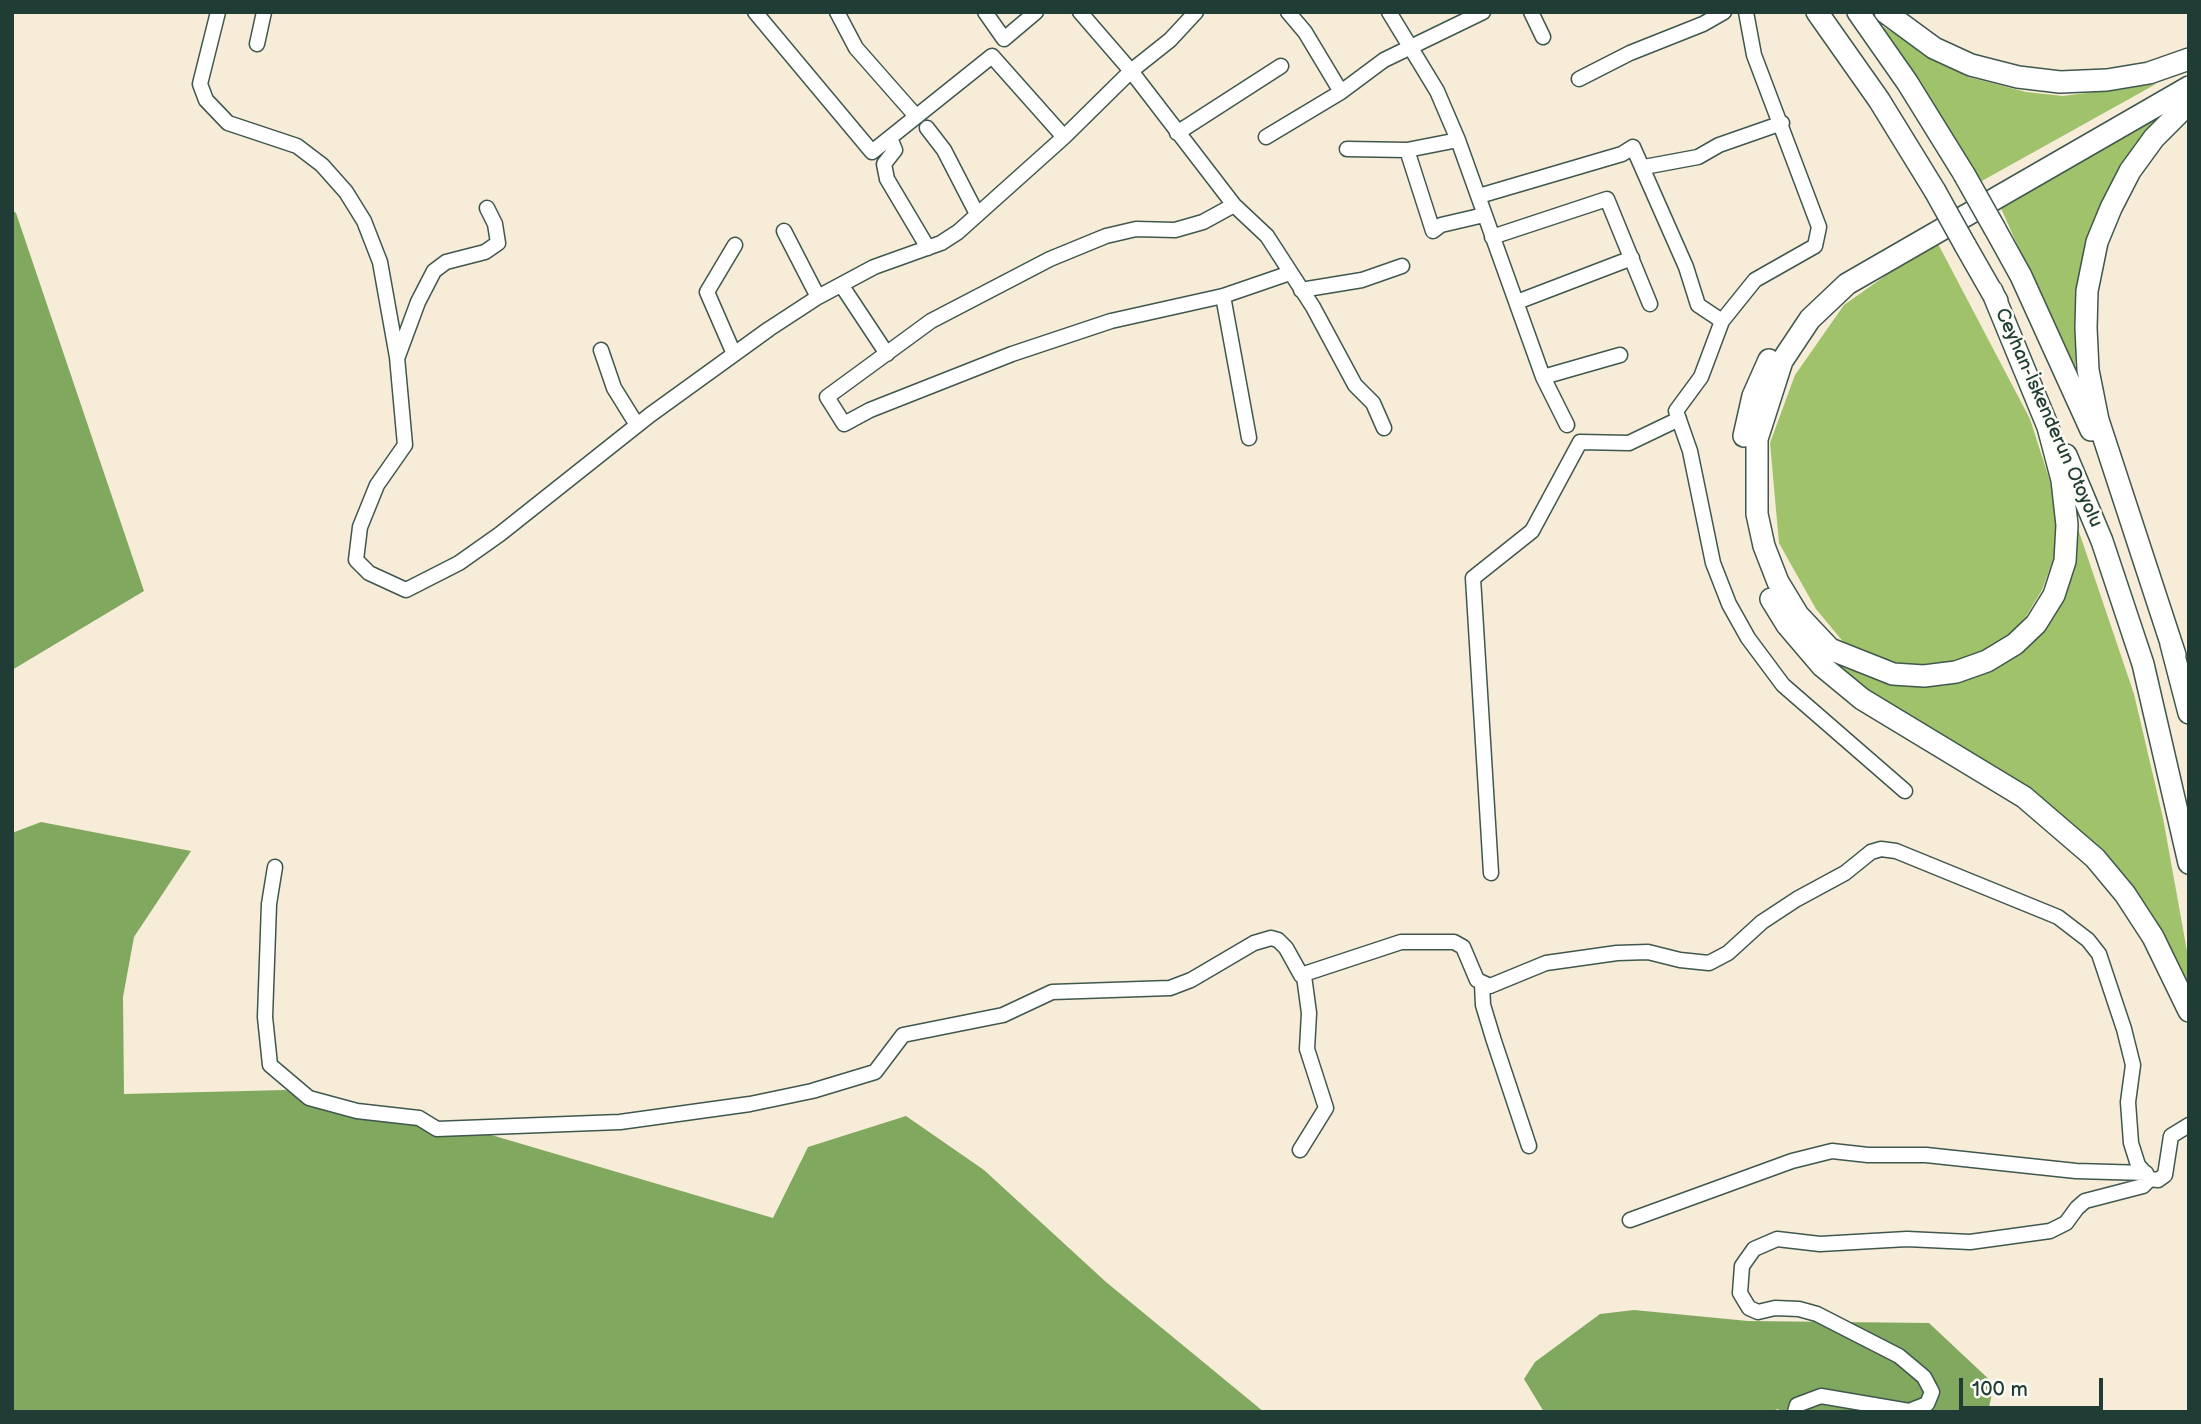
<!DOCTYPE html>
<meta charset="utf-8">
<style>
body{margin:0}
#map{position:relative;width:2201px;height:1424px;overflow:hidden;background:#f7ecd8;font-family:"Balsamiq Sans",sans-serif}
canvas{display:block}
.frame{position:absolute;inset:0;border:14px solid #1f3d34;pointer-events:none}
.scale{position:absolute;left:1959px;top:1378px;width:144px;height:32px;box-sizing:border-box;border:4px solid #1f3d34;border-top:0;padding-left:9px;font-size:21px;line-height:24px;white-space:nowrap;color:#1f3d34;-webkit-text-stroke:5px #fdfcf7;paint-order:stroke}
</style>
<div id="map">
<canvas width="2201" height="1424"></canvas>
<div class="frame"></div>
<div class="scale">100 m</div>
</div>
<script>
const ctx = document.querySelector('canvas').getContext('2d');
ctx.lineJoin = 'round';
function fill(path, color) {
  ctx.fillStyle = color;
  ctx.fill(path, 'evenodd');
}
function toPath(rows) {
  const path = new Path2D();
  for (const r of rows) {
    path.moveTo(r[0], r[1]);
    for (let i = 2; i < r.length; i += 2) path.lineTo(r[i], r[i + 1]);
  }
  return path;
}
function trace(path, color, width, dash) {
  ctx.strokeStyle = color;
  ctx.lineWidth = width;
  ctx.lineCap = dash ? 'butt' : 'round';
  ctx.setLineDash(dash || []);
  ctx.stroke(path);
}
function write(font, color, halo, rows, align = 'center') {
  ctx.font = font + ' "Balsamiq Sans",sans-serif';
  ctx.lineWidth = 5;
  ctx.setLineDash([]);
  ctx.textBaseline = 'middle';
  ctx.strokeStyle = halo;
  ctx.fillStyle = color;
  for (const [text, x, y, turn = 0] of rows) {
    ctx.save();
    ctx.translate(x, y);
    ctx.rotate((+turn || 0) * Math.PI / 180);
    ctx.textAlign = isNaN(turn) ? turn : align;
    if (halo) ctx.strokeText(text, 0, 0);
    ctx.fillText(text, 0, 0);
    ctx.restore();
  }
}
fill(toPath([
 [1875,22,1968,77,2026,92,2063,96,2156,84,1980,182],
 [2184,99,2097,218,2079,277,2075,375,2000,206],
 [1936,240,2030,419,2056,500,2057,549,2042,590,2025,618,2000,644,1964,659,1925,670,1850,650,1816,609,1779,543,1770,443,1795,375,1844,305],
 [2074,517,2134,694,2163,818,2189,962,2189,993,2124,882,1875,696,1814,644,1863,675,1907,686,1944,686,1994,670,2024,649]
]), '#a0c26b');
fill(toPath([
 [12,210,16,213,144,591,12,670],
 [41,822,191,851,134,937,123,997,124,1094,285,1090,454,1124,773,1218,808,1147,906,1116,984,1170,1106,1282,1264,1412,12,1412,12,833],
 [1634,1310,1748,1321,1929,1323,1994,1384,1988,1412,1781,1412,1778,1409,1769,1412,1544,1412,1524,1379,1535,1362,1600,1314]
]), '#80a85f');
const minor = toPath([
 [218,12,200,84,206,100,228,123,297,146,322,165,346,192,364,221,380,262,397,357,405,445,377,485,360,527,356,560,369,573,406,590,459,563,500,534,650,415,769,329,818,297,874,267,941,243,958,232,1064,137,1131,71,1170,40,1196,12],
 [755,12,872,152,992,56,1064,137],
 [837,12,856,48,915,115],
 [985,12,1004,39,1036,12],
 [1080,12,1131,71,1234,205,1267,236,1313,307,1355,385,1373,403,1384,428],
 [1288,12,1305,32,1341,92],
 [1389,12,1437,91,1458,140,1543,377,1567,425],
 [1531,12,1543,37],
 [1746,12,1754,55,1819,227,1815,246,1755,280,1722,321,1701,377,1676,411,1690,451,1713,563,1729,604,1748,638,1783,685,1905,791],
 [257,44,264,12],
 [1579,79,1630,53,1703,24,1724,12],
 [927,128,944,150,977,214],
 [1177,133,1281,66],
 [1266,137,1341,92,1384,60,1483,12],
 [890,138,895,150,884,164,887,179,928,248],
 [1347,149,1407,150,1458,140],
 [1407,150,1433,231,1441,225,1484,215],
 [1644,167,1698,157,1719,145,1782,123],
 [1479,196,1622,154,1633,147,1686,267,1698,305,1722,321],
 [1234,205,1203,222,1175,230,1136,229,1106,236,1050,259,931,321,827,397,844,424,870,410,1012,354,1111,321,1223,296,1290,273],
 [784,231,818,297],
 [1492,237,1607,199,1650,304],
 [842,286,887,354],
 [1301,290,1362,280,1402,266],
 [1223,296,1249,438],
 [1517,302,1632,258],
 [601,350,614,388,637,425],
 [734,354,707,292,735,245],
 [398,356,418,302,434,271,446,262,485,252,498,243,495,224,487,208],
 [1543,377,1620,355],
 [275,867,269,904,265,1017,270,1065,309,1098,357,1111,419,1118,437,1129,620,1122,750,1104,812,1091,875,1072,903,1035,1003,1015,1052,992,1170,988,1191,980,1254,943,1271,938,1278,940,1286,948,1301,975,1401,942,1454,942,1463,947,1477,980,1490,986,1546,963,1617,953,1648,952,1680,960,1709,963,1728,953,1762,922,1797,899,1845,873,1871,852,1881,849,1896,851,2058,917,2088,940,2099,954,2124,1029,2133,1065,2128,1102,2131,1143,2138,1165,2150,1179,2158,1180,2165,1175,2171,1136,2189,1125],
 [1491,873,1473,578,1532,531,1580,442,1629,443,1679,419],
 [1482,984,1483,1005,1493,1038,1529,1146],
 [1300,1150,1326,1108,1307,1049,1309,1013,1304,976,1301,975],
 [1630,1220,1792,1161,1832,1151,1868,1155,1926,1155,2076,1171,2146,1173],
 [1795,1412,1797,1405,1821,1396,1909,1411,1927,1404,1932,1392,1924,1377,1899,1356,1817,1314,1799,1309,1775,1308,1758,1312,1749,1308,1740,1293,1742,1266,1754,1249,1777,1239,1820,1244,1907,1239,1970,1242,2050,1231,2066,1223,2077,1208,2085,1201,2143,1186,2150,1179]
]);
const highway = toPath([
 [1817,12,1879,100,1935,191],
 [1858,12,1907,82,1964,174],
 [1885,12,1934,48,1971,65,2018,77,2060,82,2107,80,2149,73,2189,59],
 [1995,229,2021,276,2091,430],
 [1965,245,1997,301],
 [1992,291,2048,427,2062,480,2067,525,2065,561,2054,595,2036,624,2015,644,1987,661,1956,672,1924,676,1893,674,1830,649,1798,615,1778,582,1764,546,1757,514,1757,439,1782,361,1810,319,1847,284,2189,87],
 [1744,436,1753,396,1769,360],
 [2066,455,2102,541,2143,664,2189,863],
 [1771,599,1787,625,1822,666,1862,699,2024,797,2095,858,2125,894,2153,937,2189,1011],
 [2171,644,2189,713],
 [2175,655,2098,420,2088,370,2086,328,2087,291,2097,242,2111,208,2130,171,2154,138,2189,103]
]);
trace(minor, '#3f574d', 17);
trace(highway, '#3f574d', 24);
trace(minor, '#fff', 14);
trace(highway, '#fff', 21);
const highwayBridge = toPath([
 [1964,174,1995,229],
 [1935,191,1965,245]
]);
trace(highwayBridge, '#3f574d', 24, []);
trace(highwayBridge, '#fff', 21);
write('19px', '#1f3d34', '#fdfcf7', [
 ["Ceyhan-İskenderun Otoyolu",2048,418,66]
]);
</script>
